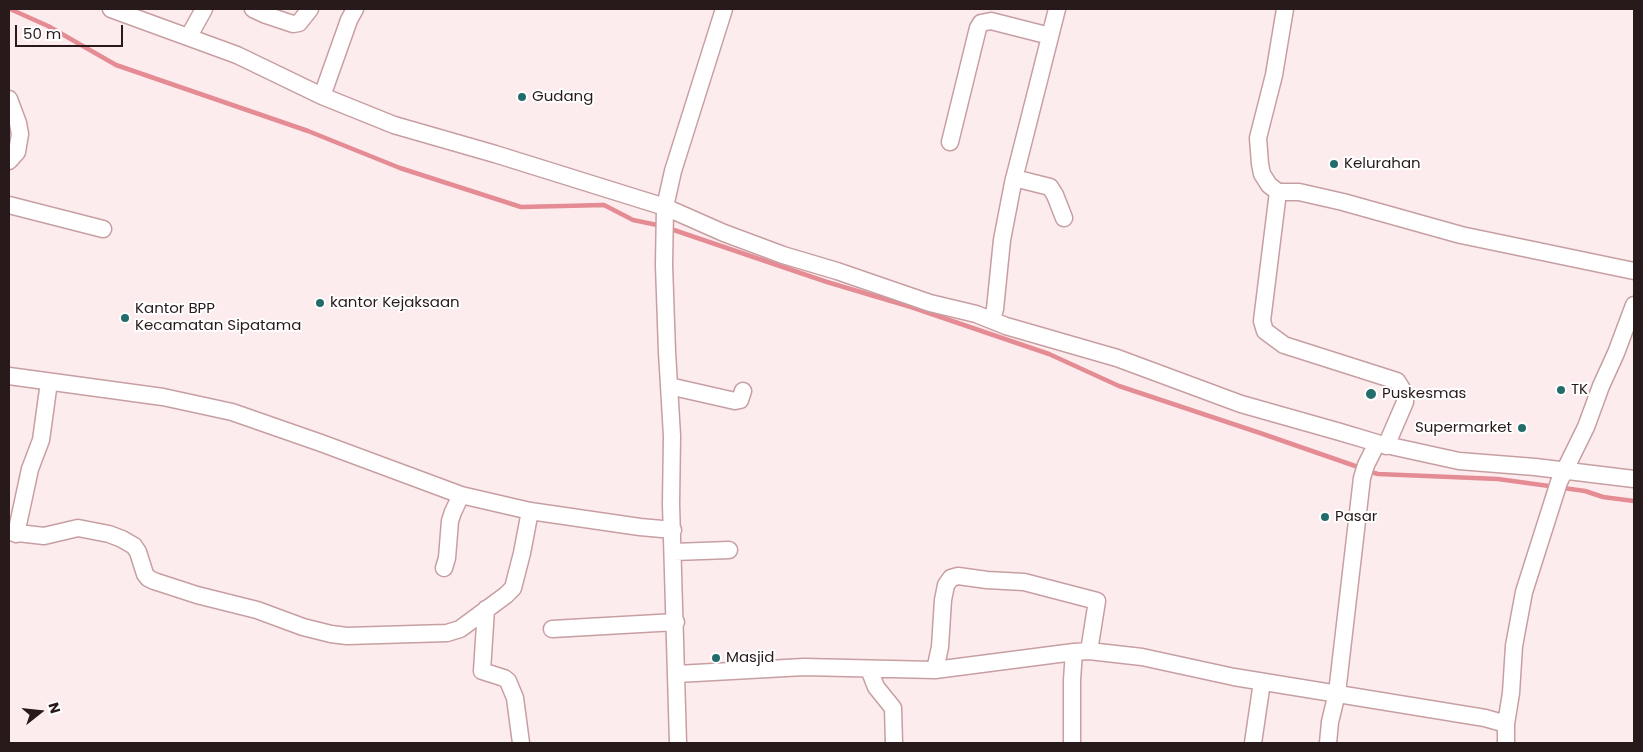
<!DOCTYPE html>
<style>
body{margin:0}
#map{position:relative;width:1643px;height:752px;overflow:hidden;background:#fdeced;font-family:Poppins,sans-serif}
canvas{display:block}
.frame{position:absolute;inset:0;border:10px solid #28191b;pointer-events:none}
.north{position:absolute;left:15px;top:687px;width:50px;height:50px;-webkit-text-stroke:4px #fff;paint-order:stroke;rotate:74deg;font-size:14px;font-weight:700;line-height:20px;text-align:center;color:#28191b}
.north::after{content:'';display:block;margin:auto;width:18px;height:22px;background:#28191b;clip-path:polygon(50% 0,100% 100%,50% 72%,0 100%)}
.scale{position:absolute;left:15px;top:25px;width:108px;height:22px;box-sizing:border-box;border:2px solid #28191b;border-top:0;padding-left:6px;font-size:15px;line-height:18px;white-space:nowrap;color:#28191b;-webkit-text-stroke:4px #fff;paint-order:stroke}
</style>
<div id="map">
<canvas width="1643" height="752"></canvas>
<div class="frame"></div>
<div class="north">N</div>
<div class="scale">50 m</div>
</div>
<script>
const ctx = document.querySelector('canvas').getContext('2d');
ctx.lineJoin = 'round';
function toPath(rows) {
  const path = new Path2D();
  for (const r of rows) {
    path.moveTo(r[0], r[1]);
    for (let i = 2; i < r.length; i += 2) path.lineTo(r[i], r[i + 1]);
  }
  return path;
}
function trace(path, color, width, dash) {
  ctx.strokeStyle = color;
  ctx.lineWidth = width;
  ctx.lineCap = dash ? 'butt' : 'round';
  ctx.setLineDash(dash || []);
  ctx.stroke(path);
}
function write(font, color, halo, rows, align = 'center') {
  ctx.font = font + ' Poppins,sans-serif';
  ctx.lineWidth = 4;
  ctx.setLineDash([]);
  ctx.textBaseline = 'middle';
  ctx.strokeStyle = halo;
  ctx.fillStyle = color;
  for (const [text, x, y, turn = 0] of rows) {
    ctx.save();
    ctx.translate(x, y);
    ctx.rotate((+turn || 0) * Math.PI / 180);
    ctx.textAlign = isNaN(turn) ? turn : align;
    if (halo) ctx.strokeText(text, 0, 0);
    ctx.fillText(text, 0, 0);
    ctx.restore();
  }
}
trace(toPath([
 [10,9,48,26,116,65,308,131,400,168,521,207,604,205,633,220,662,226,827,282,911,307,1049,354,1119,386,1260,433,1361,468],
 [1368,471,1378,474,1498,479,1585,491,1603,497,1634,501]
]), '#e58b94', 4.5);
const minor = toPath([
 [111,9,237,55,322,96,394,125,495,154,665,207,724,233,783,255,837,271,930,303,976,314,1006,326,1117,358,1241,404,1340,432,1377,443,1459,461,1535,467,1634,479],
 [253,9,266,15,293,24,299,23,310,9],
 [1285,9,1274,75,1258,138,1260,164,1262,174,1269,185,1278,192,1262,321,1265,331,1284,345,1397,381,1405,394,1405,402,1386,446],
 [189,36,204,9],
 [322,96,349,20,355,9],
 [9,99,18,123,20,134,17,152,9,161],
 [950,142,978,28,981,23,991,21,1050,36],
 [1014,178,1050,187,1055,195,1064,218],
 [1278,192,1299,192,1343,202,1461,235,1634,271],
 [9,205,103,229],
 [992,320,995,309,1002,240,1013,183,1057,9],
 [9,376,163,397,232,412,321,443,461,495,530,511,640,527,673,530],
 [669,386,735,401,740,400,743,391],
 [9,532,44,536,78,528,109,534,122,539,134,546,138,552,145,574,148,578,154,581,197,595,257,610,303,627,331,634,347,636,447,633,460,629,506,595,513,588,522,553,530,511],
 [16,534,30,469,41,440,49,382],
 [674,552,729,550],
 [444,568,447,558,450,521,453,512,461,495],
 [486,609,482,671,504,678,508,681,515,698,521,743],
 [552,629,676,622],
 [869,669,876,687,893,708,894,743],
 [935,670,940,647,943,600,946,585,951,578,958,576,987,580,1024,582,1097,601,1089,651],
 [677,674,804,667,935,670,1074,652,1089,651,1142,657,1234,677,1485,718,1506,724],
 [678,743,671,504,672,436,667,352,664,265,665,207,673,171,724,9],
 [1072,743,1072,680,1074,652],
 [1253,743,1262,682],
 [1328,743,1330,722,1337,693,1362,478,1366,465,1377,443],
 [1506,743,1506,724,1511,693,1514,646,1524,592,1559,482,1586,427,1601,386,1616,353,1634,305]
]);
trace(minor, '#c79fa2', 19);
trace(minor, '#fff', 16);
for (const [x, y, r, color] of [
 [522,97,5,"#226d6c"],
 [1334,164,5,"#226d6c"],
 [320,303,5,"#226d6c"],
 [125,318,5,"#226d6c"],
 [1561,390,5,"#226d6c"],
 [1371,394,6,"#226d6c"],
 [1522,428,5,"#226d6c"],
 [1325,517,5,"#226d6c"],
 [716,658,5,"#226d6c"]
]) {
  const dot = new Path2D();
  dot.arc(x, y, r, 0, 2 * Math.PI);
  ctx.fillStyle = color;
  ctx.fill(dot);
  trace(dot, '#fff', 2);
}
write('15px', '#28191b', '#fff', [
 ["Gudang",532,97],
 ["Kelurahan",1344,164],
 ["kantor Kejaksaan",330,303],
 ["Kantor BPP",135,309],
 ["Kecamatan Sipatama",135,326],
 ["TK",1571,390],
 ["Puskesmas",1382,394],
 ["Supermarket",1512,428,"right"],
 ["Pasar",1335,517],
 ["Masjid",726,658]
], 'left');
</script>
